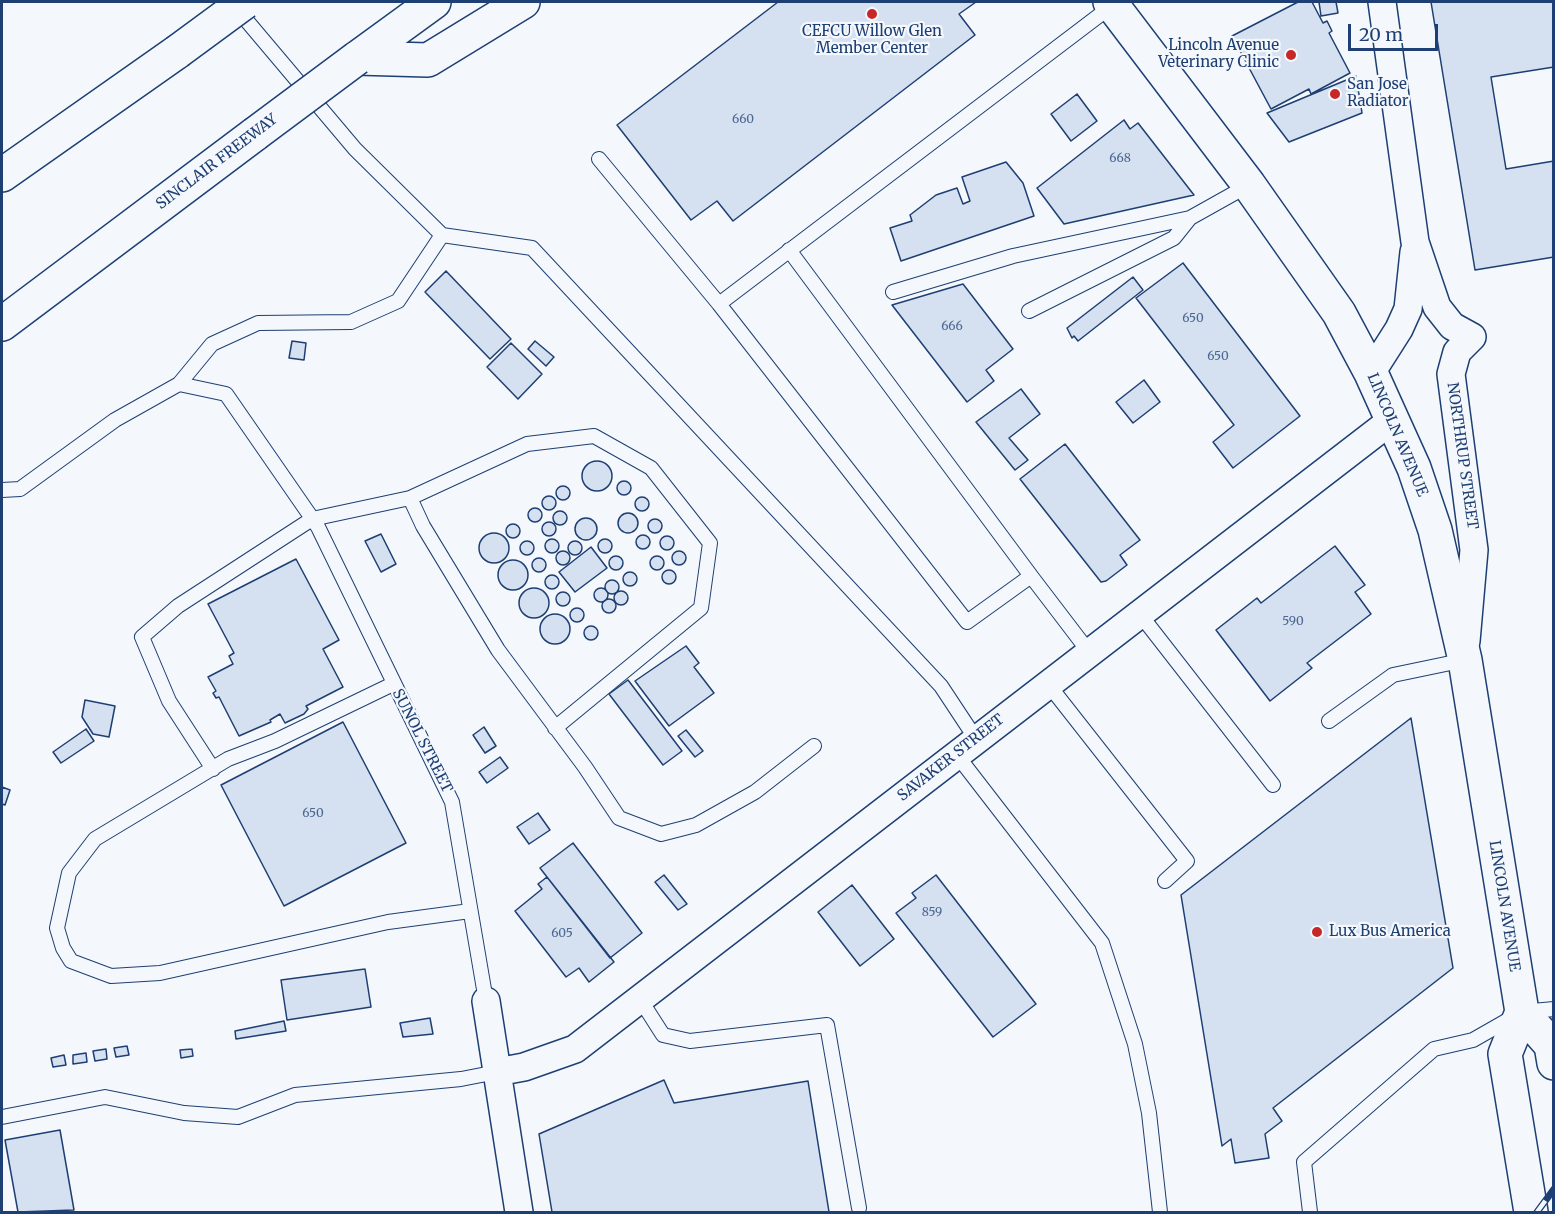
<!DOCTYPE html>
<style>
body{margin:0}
#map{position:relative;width:1555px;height:1214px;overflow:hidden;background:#f4f7fb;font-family:Merriweather,serif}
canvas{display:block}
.frame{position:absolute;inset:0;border:3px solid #1d3f73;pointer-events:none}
.scale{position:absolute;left:1348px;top:24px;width:90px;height:27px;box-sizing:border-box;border:3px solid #1d3f73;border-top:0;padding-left:8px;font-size:18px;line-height:21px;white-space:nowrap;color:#1d3f73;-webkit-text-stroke:4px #f4f7fb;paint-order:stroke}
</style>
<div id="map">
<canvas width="1555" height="1214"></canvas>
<div class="frame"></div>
<div class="scale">20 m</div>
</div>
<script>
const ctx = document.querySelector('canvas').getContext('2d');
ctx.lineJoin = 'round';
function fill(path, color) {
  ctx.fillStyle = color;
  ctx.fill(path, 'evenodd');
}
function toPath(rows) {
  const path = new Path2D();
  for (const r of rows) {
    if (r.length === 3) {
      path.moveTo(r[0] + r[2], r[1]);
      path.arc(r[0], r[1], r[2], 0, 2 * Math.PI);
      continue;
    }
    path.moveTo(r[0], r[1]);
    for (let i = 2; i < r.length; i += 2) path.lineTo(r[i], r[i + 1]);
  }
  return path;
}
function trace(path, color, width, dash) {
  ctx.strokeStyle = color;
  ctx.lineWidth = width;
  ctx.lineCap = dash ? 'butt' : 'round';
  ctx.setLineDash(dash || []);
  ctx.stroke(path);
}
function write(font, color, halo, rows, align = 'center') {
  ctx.font = font + ' Merriweather,serif';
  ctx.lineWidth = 4.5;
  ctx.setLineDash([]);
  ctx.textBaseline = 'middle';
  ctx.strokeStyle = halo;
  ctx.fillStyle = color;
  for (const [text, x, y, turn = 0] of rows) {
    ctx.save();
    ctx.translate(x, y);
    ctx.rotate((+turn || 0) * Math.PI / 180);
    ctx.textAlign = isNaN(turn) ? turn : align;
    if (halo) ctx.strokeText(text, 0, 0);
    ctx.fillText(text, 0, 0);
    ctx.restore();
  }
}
const building = toPath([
 [778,2,976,2,959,14,975,35,733,221,717,201,691,220,617,125,778,2],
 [1298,2,1312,2,1323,23,1327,21,1332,31,1329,33,1350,73,1311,94,1309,89,1271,109,1232,36,1298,2],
 [1319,2,1336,2,1338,13,1321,16,1319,2],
 [1431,2,1554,2,1554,67,1491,77,1506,169,1554,161,1554,257,1475,270,1431,2],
 [1356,76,1362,113,1289,142,1267,113,1356,76],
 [1077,94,1097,121,1071,141,1051,114,1077,94],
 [1124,120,1130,129,1138,123,1194,195,1064,224,1037,188,1124,120],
 [1006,162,1023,183,1034,216,901,261,890,228,912,221,910,215,936,195,957,188,963,204,970,201,962,177,1006,162],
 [1183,263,1300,416,1233,468,1213,442,1234,425,1136,298,1183,263],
 [446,271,511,339,490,359,425,292,446,271],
 [1133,277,1143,290,1078,341,1074,336,1072,338,1067,328,1133,277],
 [963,284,1013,349,986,370,994,381,967,402,892,305,963,284],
 [292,341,306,343,304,360,289,358,292,341],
 [535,341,554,357,546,366,528,349,535,341],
 [511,343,542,374,518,399,487,367,511,343],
 [1144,380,1160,402,1133,423,1116,402,1144,380],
 [1021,389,1040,414,1009,438,1028,460,1015,470,976,422,1021,389],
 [1065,444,1140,540,1120,555,1127,565,1106,581,1101,582,1020,479,1065,444],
 [597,476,15],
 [624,488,7],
 [563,493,7],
 [549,503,7],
 [642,504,7],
 [535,515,7],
 [560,518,7],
 [628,523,10],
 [586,529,11],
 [655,526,7],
 [549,529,7],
 [513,531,7],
 [494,548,15],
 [381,534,396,564,381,572,365,541,381,534],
 [643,542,7],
 [667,543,7],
 [552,546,7],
 [605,546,7],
 [527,548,7],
 [575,548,7],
 [1335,546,1365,585,1355,592,1371,614,1307,663,1312,668,1270,701,1216,630,1257,598,1261,603,1335,546],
 [591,547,607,568,575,592,559,572,591,547],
 [679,558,7],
 [563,558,7],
 [616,563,7],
 [657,563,7],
 [539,565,7],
 [296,559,339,640,323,649,343,687,306,706,308,709,304,714,285,723,280,714,270,720,271,722,239,736,219,697,216,698,213,693,216,691,208,677,233,664,229,656,234,653,208,604,296,559],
 [513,575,15],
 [669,577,7],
 [630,579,7],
 [552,582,7],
 [612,587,7],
 [601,595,7],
 [534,603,15],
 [621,598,7],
 [563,599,7],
 [609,606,7],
 [577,615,7],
 [555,629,15],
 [591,633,7],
 [686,646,699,663,694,667,714,693,669,726,635,681,686,646],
 [628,680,682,751,663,765,609,694,628,680],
 [85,700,115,706,109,737,93,734,82,717,85,700],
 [1411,718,1453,968,1273,1108,1282,1121,1265,1134,1269,1158,1235,1163,1231,1139,1222,1146,1181,895,1411,718],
 [343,722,406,843,284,906,221,785,343,722],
 [484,727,496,746,485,753,473,735,484,727],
 [86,729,94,741,61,763,53,752,86,729],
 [686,730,703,751,695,757,678,736,686,730],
 [500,757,508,768,487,783,479,772,500,757],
 [2,787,10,790,5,805,2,804,2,787],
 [538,813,550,830,529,844,517,827,538,813],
 [573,843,642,933,610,958,540,868,573,843],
 [664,875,687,904,678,910,655,882,664,875],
 [936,875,1036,1004,993,1037,896,913,916,898,912,893,936,875],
 [547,877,614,962,589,982,579,968,566,977,515,911,542,889,538,884,547,877],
 [852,885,894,939,860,966,818,912,852,885],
 [365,969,371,1007,287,1020,281,980,365,969],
 [430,1018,433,1034,403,1037,400,1023,430,1018],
 [284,1021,286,1031,236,1039,235,1031,284,1021],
 [127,1046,129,1055,116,1057,114,1048,127,1046],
 [106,1049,107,1059,95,1061,93,1051,106,1049],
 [192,1049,193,1056,181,1058,180,1050,192,1049],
 [86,1053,87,1062,73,1064,73,1055,86,1053],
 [64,1055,66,1065,53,1067,51,1058,64,1055],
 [664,1080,674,1103,808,1081,829,1212,552,1212,539,1134,664,1080],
 [60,1130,74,1210,18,1212,5,1140,60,1130]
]);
fill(building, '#d5e0f0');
trace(building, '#1d3f73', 1.5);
const service = toPath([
 [236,8,355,149,442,235,532,248,941,686,976,739],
 [599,159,719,304,1113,5],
 [893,292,1013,256,1190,218,1249,185],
 [719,304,967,622,1031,576,789,250],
 [1029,311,1174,238,1190,218],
 [179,384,226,394,318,527,452,802,486,1001],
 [2,490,20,489,115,420,179,384,212,344,258,323,351,322,398,301,442,235],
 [410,498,527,444,594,436,651,468,710,543,701,608,555,728],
 [1031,576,1089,652],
 [1139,613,1273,785],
 [393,684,275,741,228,759,95,839,69,873,57,928,63,948,71,961,111,976,160,973,388,922,470,911],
 [1048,684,1187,861,1165,881],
 [1329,721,1393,675,1465,660],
 [956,754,1102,943,1135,1044,1149,1113,1160,1212],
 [213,769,169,701,142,637,178,606,312,519,410,498,423,526,498,650,585,767,619,818,661,834,696,825,755,792,814,746],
 [640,999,663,1035,690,1041,827,1025,859,1208],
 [2,1117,105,1097,184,1113,238,1117,295,1095,461,1079,497,1072],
 [1310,1212,1304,1162,1434,1049,1473,1040,1522,1012,1554,1009]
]);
const minor = toPath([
 [1382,2,1415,242,1437,307,1452,326,1472,337,1457,352,1451,374,1474,550,1466,641],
 [1371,373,1399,329,1408,309,1414,252],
 [486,1001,519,1212],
 [497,1072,524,1067,575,1049,1392,420]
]);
const secondary = toPath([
 [1110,2,1249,185,1339,313,1371,373,1414,468,1435,530,1465,660,1522,1012,1505,1054,1531,1212],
 [1522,1012,1551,1045,1554,1063]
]);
const motorway = toPath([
 [357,58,428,60,523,2],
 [357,58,434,2],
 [2,175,177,52],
 [2,324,255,134]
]);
trace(service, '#1d3f73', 16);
trace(minor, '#1d3f73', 30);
trace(secondary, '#1d3f73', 36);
trace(motorway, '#1d3f73', 36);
trace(service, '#f4f7fb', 14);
trace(minor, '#f4f7fb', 27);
trace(secondary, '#f4f7fb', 33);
trace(motorway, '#f4f7fb', 33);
const rail = toPath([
 [1537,1212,1554,1189]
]);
trace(rail, '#1d3f73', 7);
trace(rail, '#f4f7fb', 4.5, [14]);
const motorwayBridge = toPath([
 [177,52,245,2],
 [255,134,357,58]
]);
trace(motorwayBridge, '#1d3f73', 36, []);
trace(motorwayBridge, '#f4f7fb', 33);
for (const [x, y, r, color] of [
 [872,14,6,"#c62828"],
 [1291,55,6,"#c62828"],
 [1335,94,6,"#c62828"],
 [1317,932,6,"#c62828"]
]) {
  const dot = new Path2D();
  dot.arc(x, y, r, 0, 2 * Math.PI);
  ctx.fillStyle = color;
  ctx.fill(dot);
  trace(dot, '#f4f7fb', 2);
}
write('12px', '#4b6792', null, [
 ["660",743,120],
 ["668",1120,159],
 ["650",1193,319],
 ["666",952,327],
 ["650",1218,357],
 ["590",1293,622],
 ["650",313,814],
 ["859",932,913],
 ["605",562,934]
]);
write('15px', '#1d3f73', '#f4f7fb', [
 ["CEFCU Willow Glen",872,32,"center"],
 ["Member Center",872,49,"center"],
 ["Lincoln Avenue",1279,46,"right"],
 ["Veterinary Clinic",1279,63,"right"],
 ["San Jose",1347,85],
 ["Radiator",1347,102],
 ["Lux Bus America",1329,932]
], 'left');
write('15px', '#1d3f73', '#f4f7fb', [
 ["SINCLAIR FREEWAY",217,162,-37],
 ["LINCOLN AVENUE",1397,435,67],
 ["NORTHRUP STREET",1462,456,82],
 ["SUNOL STREET",422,741,63],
 ["SAVAKER STREET",951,758,-38],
 ["LINCOLN AVENUE",1504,906,81]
]);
</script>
